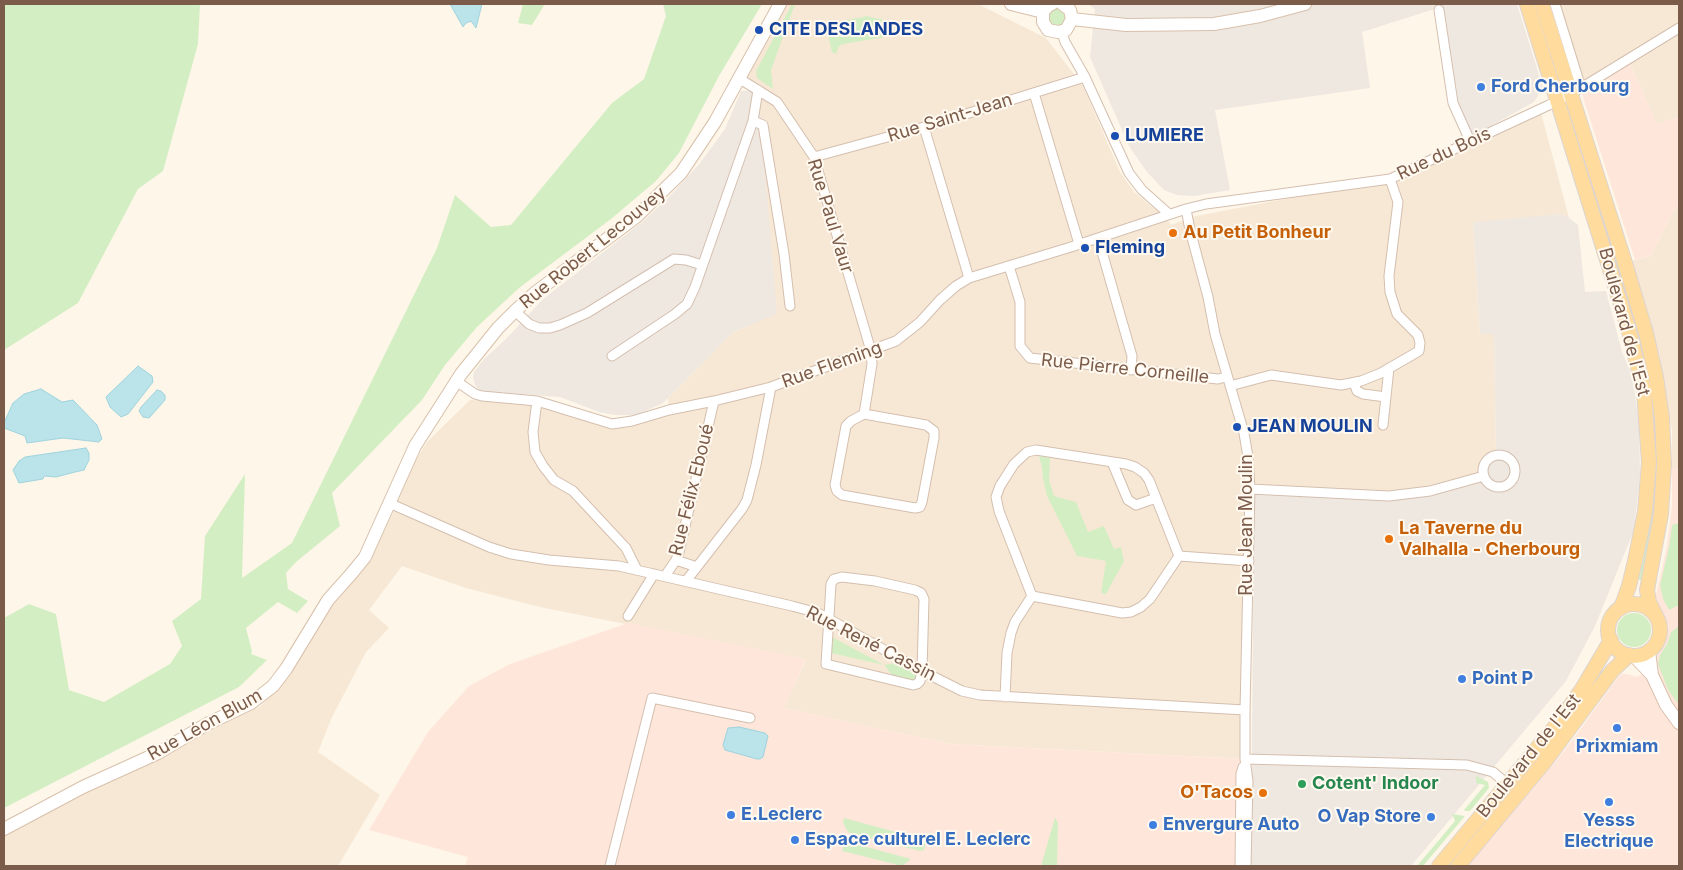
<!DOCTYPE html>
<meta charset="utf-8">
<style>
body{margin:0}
#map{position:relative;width:1683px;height:870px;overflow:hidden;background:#fef6e8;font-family:Inter,sans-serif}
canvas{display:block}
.frame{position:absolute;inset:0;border:5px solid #7b5b49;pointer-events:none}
</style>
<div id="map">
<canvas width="1683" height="870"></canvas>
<div class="frame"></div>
</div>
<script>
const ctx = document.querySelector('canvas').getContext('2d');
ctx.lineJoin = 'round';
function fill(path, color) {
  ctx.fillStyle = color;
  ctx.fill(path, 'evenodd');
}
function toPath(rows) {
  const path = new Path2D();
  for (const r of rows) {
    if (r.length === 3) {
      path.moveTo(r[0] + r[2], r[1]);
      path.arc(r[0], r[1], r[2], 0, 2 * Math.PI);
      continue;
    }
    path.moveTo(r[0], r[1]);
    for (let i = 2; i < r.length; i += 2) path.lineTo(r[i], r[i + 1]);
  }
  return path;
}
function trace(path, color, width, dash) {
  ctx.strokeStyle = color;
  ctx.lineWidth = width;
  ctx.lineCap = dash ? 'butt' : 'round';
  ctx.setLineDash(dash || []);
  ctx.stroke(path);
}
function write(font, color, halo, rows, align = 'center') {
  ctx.font = font + ' Inter,sans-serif';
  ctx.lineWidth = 4;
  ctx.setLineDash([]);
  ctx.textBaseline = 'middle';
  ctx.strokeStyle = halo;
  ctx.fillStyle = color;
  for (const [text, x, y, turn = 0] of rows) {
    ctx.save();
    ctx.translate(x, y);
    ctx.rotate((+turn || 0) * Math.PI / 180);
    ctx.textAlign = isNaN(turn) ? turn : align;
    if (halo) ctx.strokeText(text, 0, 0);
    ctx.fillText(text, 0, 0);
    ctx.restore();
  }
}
fill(toPath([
 [787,4,978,4,1046,38,1083,86,1120,172,1134,192,1152,207,1161,211,1171,225,1196,216,1390,179,1540,109,1569,218,1560,214,1473,223,1480,334,1494,333,1496,456,1493,457,1484,476,1389,496,1250,489,1245,759,951,744,783,708,806,660,540,607,466,588,402,566,369,610,389,628,366,652,331,719,318,752,380,795,338,866,4,866,4,834,94,789,215,726,261,706,287,676,329,610,365,568,393,513,402,483,427,442,470,400,537,401,612,424,669,410,668,398,733,332,748,326,758,90,740,79],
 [1551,4,1679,4,1679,27,1581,88],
 [1679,28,1679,117,1657,125,1628,59],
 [1679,207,1679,470,1672,468,1672,430,1659,353,1632,261,1651,256,1675,208]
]), '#f7e8d5');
fill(toPath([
 [1628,59,1657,124,1679,117,1679,207,1675,208,1651,256,1635,260,1582,94],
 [1672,468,1679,470,1679,866,1464,866,1532,790,1571,742,1618,677,1622,674,1627,674,1637,677,1655,667,1656,657,1664,643,1668,629,1655,600,1667,546,1672,505],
 [628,623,806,659,784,708,951,744,1245,759,1240,866,465,866,468,857,369,830,428,732,469,686,510,664]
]), '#ffe6db');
fill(toPath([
 [1088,4,1517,4,1543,88,1534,102,1471,137,1457,102,1447,30,1441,7,1362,32,1370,88,1215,110,1230,190,1194,196,1177,195,1164,190,1147,172,1129,146,1090,57,1095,9],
 [758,90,777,314,733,332,663,403,636,415,615,415,599,412,560,397,480,391,475,385,473,377,474,372,484,359,507,338,542,300,642,222,668,198,700,163,725,129,741,91],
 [1560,214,1569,218,1578,225,1585,292,1606,291,1622,352,1632,375,1639,423,1640,475,1634,530,1595,626,1566,681,1411,866,1251,866,1254,495,1389,496,1483,476,1483,471,1486,462,1496,456,1494,334,1480,334,1473,222]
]), '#efe8e1');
fill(toPath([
 [4,4,200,4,198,44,163,171,138,189,78,303,4,350],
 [523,4,545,4,532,25,518,23],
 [663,4,762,4,719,76,679,153,656,181,611,219,519,288,477,327,445,365,422,400,332,493,340,526,296,562,286,573,288,589,308,601,297,613,278,602,246,628,252,651,251,654,267,660,239,687,4,808,4,618,29,604,56,614,69,690,104,702,170,664,182,646,172,621,201,599,205,536,245,474,242,578,292,543,437,248,455,195,491,227,511,225,612,103,644,79,666,16],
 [792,4,795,4,771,70,773,89,757,78,756,71],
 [1055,8,1058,8,1067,15,1062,26,1053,26,1049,21,1050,12],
 [865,16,885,20,879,25,899,32,909,27,923,32,925,35,904,34,843,44,839,46,836,54,832,52,826,27,828,23,864,17],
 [1570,118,1587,169,1595,186,1639,334,1655,405,1659,451,1657,495,1643,581,1638,579,1642,565,1651,516,1654,440,1568,120],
 [1039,456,1050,458,1049,480,1054,496,1076,502,1088,532,1104,526,1114,549,1121,547,1124,561,1106,594,1101,593,1106,561,1077,556,1047,496,1043,479,1042,467],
 [1679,523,1679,605,1669,610,1663,599,1660,585,1669,547,1672,525],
 [1634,630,17],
 [1679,626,1679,705,1668,690,1658,664,1660,655,1667,644,1671,632],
 [832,637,884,665,896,663,917,675,917,678,913,680,892,675,884,665,831,653],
 [1476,776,1488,782,1489,788,1470,811,1465,811,1464,810,1485,785,1476,783],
 [1452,814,1465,816,1423,866,1417,866,1455,821],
 [1055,817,1058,823,1057,866,1041,866],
 [844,818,922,839,927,840,924,850,920,851,852,834,848,832,846,829,843,822],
 [848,843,856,844,911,859,902,866,842,851,843,847]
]), '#d4eec4');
const water = toPath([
 [450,4,482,4,476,28,471,21,466,23,463,27,450,4],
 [138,366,152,376,153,382,128,414,121,417,110,407,106,397,138,366],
 [41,389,62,402,73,400,97,425,102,439,99,442,63,438,27,443,25,436,4,428,4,423,13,403,24,394,41,389],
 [157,390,161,391,165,395,165,400,149,418,143,417,139,411,141,407,157,390],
 [86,448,89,453,89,460,84,470,75,472,56,477,44,476,43,479,19,483,13,470,19,461,25,457,86,448],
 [739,727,765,733,768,736,763,757,760,759,757,759,725,750,723,745,728,728,739,727]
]);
fill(water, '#bae3ea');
trace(water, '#9fd3dd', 1);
const street = toPath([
 [1555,4,1581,88],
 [1439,10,1453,103,1470,141],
 [1062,32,1065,42,1085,77,1129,173,1142,190,1169,214],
 [740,79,777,102,814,157,871,351,872,364,864,414,926,425,934,431,934,438,922,502,920,507,915,508,842,495,837,491,835,485,846,426,851,421,864,414],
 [1034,93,1079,244],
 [753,121,763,125,784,254,790,306],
 [924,127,969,278],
 [814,157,924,127,1085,77],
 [1186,209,1190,230,1208,297,1215,334,1244,433,1248,457,1250,489,1245,710,1245,759,1248,781,1246,866],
 [1098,238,1132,356,1131,370],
 [1009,266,1020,302,1020,346,1030,358,1218,379,1226,377],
 [515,311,529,324,539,328,550,328,560,325,587,313,674,259,686,260,702,265],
 [612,356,675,314,687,304,695,287,753,121,758,90],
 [456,381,475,394,482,396,537,401,612,424,632,421,669,410,714,401,771,387,896,341,920,322,940,300,956,286,969,278,1071,247,1186,209,1206,204,1390,179,1549,105,1581,88,1679,28],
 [1354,383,1357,391,1363,394,1386,397],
 [1230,386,1271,375,1341,385,1361,381,1381,373,1419,351,1420,343,1418,335,1397,314,1390,292,1389,276,1398,202,1390,179],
 [537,401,533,432,535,452,543,466,554,480,573,491,626,548,637,570],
 [1383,425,1389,368],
 [1499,471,16],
 [1112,462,1128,500,1136,505,1156,498],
 [1250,489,1389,496,1430,491,1484,476],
 [389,503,489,547,511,554,549,560,619,566,792,606,818,613,922,671,962,691,980,695,1245,710],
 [1179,556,1249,561],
 [676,560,697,567],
 [665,576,676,560,679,552,714,401],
 [842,577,875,581,915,590,921,593,924,599,922,671,920,681,917,684,913,685,826,664,831,584,834,579,842,577],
 [686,581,742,509,747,500,756,465,771,387],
 [1032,596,999,511,996,497,1000,486,1014,464,1027,452,1036,450,1126,464,1135,467,1144,473,1149,480,1179,556],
 [628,616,654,574],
 [1005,697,1007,653,1011,633,1015,622,1032,596,1122,613,1131,612,1141,607,1150,599,1179,556],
 [1245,759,1467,765,1493,772,1507,784],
 [610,866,652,698,750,718],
 [1240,866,1241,774,1243,767]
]);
const secondary = toPath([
 [1011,4,1043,12],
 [1052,4,1048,6,1043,12,1043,22,1048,30,1058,32,1066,30,1072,19,1070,10,1062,4],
 [1072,19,1126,25,1214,24,1260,16,1305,4],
 [1649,651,1652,675],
 [1633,655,1652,675,1666,705,1679,723],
 [4,829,83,787,158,753,207,724,251,703,273,686,286,669,328,600,352,573,365,557,415,446,461,374,498,328,515,311,536,292,636,217,681,173,715,122,780,4]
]);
const primary = toPath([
 [1527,4,1628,327,1644,391,1649,462,1645,512,1635,561,1629,586,1621,608],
 [1542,4,1625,263,1646,333,1656,377,1662,418,1664,464,1661,514,1647,590,1649,602,1656,616],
 [1634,630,26],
 [1439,866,1559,722,1582,689,1611,640],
 [1458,866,1543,764,1612,671,1629,655]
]);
trace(street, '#d4bfaf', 11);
trace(secondary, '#d8c0ab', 14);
trace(primary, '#ddd4d0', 16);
trace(street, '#fff', 9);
trace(secondary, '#fff', 12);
trace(primary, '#ffdc9e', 14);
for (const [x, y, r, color] of [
 [759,30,5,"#1a4fb4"],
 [1481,87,5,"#3f7fe0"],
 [1115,136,5,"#1a4fb4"],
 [1173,233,5,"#e8710a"],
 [1085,248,5,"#1a4fb4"],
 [1237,427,5,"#1a4fb4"],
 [1389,539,5,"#e8710a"],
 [1462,679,5,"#3f7fe0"],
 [1617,728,5,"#3f7fe0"],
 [1302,784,5,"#2e9e5b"],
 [1263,793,5,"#e8710a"],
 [1609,802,5,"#3f7fe0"],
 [731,815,5,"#3f7fe0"],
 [1431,817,5,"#3f7fe0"],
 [1153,825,5,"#3f7fe0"],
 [795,840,5,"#3f7fe0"]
]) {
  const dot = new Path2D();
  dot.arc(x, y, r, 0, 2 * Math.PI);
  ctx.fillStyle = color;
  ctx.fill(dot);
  trace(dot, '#fff9f0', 2);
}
write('bold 18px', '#164399', '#fff9f0', [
 ["CITE DESLANDES",769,30],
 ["LUMIERE",1125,136],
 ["Fleming",1095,248],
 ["JEAN MOULIN",1247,427]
], 'left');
write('bold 18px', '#366cbe', '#fff9f0', [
 ["Ford Cherbourg",1491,87],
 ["Point P",1472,679],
 ["Prixmiam",1617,747,"center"],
 ["E.Leclerc",741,815],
 ["O Vap Store",1421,817,"right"],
 ["Yesss",1609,821,"center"],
 ["Electrique",1609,842,"center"],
 ["Envergure Auto",1163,825],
 ["Espace culturel E. Leclerc",805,840]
], 'left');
write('18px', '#7b5b49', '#fff9f0', [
 ["Rue Saint-Jean",950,118,-17],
 ["Rue du Bois",1444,154,-25],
 ["Rue Paul Vaur",830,216,73],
 ["Rue Robert Lecouvey",593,248,-39],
 ["Boulevard de l'Est",1624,322,75],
 ["Rue Fleming",832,365,-20],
 ["Rue Pierre Corneille",1125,369,6],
 ["Rue Félix Eboué",692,490,-76],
 ["Rue Jean Moulin",1247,525,-90],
 ["Rue René Cassin",871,644,27],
 ["Rue Léon Blum",205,725,-29],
 ["Boulevard de l'Est",1529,756,-51]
]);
write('bold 18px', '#c56008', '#fff9f0', [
 ["Au Petit Bonheur",1183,233],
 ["La Taverne du",1399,529],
 ["Valhalla - Cherbourg",1399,550],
 ["O'Tacos",1253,793,"right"]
], 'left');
write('bold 18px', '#27864d', '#fff9f0', [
 ["Cotent' Indoor",1312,784]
], 'left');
</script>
